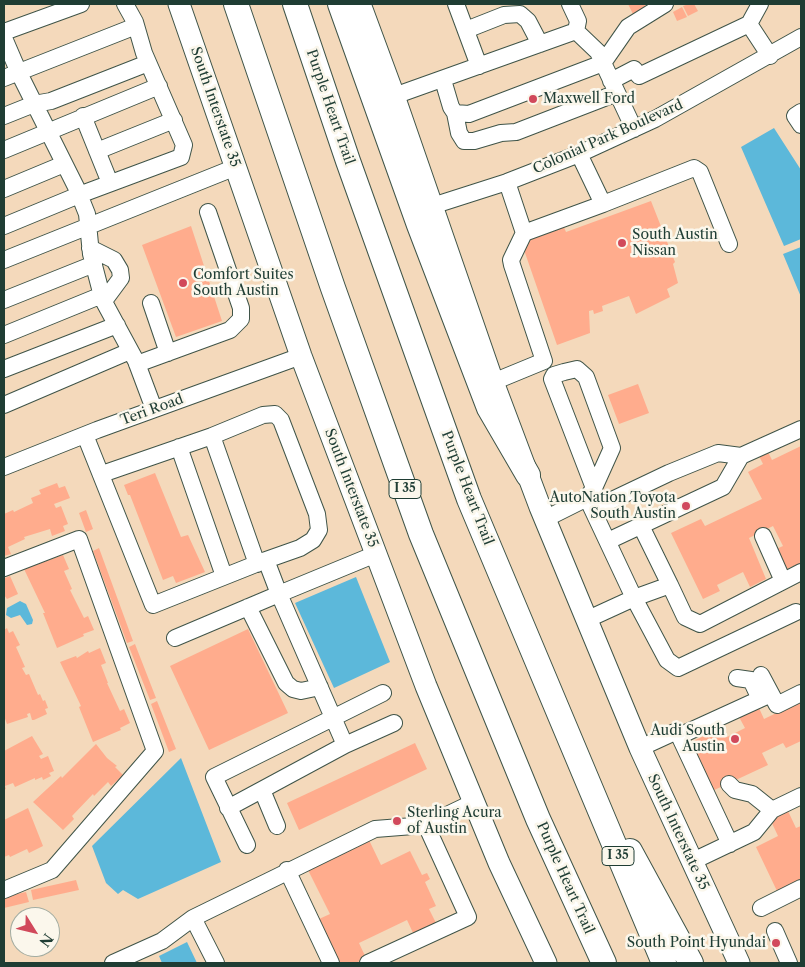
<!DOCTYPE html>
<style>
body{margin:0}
#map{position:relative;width:805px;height:967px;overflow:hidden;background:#f4d9bb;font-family:"Libre Caslon Text",serif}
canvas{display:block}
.frame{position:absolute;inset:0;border:5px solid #1f3d34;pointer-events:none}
.north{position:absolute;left:10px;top:907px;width:50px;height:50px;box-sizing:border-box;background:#fbf7ec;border:1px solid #a3ada2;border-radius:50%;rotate:126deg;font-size:14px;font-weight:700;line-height:20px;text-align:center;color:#1f3d34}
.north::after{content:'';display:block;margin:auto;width:18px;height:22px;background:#d1495b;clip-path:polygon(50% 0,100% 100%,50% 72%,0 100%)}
</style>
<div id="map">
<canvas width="805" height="967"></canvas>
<div class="frame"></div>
<div class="north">N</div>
</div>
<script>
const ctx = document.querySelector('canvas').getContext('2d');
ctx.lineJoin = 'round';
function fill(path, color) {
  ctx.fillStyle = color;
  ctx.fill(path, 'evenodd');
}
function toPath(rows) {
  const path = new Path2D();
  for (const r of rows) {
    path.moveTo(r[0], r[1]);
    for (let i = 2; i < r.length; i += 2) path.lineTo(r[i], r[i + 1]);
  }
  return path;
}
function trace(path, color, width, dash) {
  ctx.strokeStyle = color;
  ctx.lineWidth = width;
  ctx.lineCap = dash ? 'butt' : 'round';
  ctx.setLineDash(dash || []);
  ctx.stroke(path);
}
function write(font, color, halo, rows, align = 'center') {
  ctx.font = font + ' "Libre Caslon Text",serif';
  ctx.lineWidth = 5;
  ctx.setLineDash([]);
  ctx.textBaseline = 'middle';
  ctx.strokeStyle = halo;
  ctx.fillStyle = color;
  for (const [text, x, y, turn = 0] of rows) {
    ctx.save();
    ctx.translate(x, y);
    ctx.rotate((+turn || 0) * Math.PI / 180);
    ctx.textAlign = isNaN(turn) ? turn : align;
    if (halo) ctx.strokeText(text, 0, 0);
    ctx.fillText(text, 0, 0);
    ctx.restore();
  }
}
fill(toPath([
 [774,128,801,170,801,239,784,246,741,147],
 [801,247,801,297,783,254],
 [356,577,390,662,334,688,295,603],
 [20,601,26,604,33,620,32,624,27,625,20,615,11,618,6,615,7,608],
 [181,758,221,862,138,899,123,890,118,894,106,883,92,846],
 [187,942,197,963,162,963,159,956]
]), '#5cb8da');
fill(toPath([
 [628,4,644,4,646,7,633,14],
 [689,4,694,4,698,11,688,16,683,6],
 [682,7,687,17,677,21,673,12],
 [651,201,675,262,673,264,678,283,667,289,670,297,636,314,629,296,602,306,603,311,594,314,593,310,589,311,590,333,557,345,523,247,524,239,563,225,566,232],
 [191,226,222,321,176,337,142,245],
 [638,384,649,413,619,424,608,395],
 [801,446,801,563,784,570,774,550,783,546,773,526,749,538,766,579,750,587,743,572,717,585,720,591,703,599,671,533,701,519,705,526,762,499,748,472,763,464,759,456,768,452,772,460],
 [155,473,181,537,188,535,205,572,176,583,173,576,163,580,130,495,128,495,124,485],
 [57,483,59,488,65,486,70,498,54,504,56,508,61,506,68,524,63,526,65,531,52,536,50,529,24,537,25,539,8,547,11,554,4,556,4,514,13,510,14,512,33,503,31,498,41,494,39,490],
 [86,510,93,529,86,532,79,513],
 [99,548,133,641,127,643,93,551],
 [63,555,69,569,64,571,72,589,70,590,84,618,88,616,94,630,83,634,84,636,57,648,43,613,45,613,24,569],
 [4,574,5,578,10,576,18,594,7,599,4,595],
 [7,628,9,633,13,631,20,645,16,647,25,667,22,668,26,675,29,674,38,695,40,694,43,701,45,700,48,708,45,709,47,714,34,720,32,720,30,713,27,714,28,717,7,724,4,716,4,630],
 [248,629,288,713,209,750,170,666],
 [135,644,156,698,150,700,129,647],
 [100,648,106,663,101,665,108,683,107,683,120,711,124,709,130,723,120,728,121,730,93,742,79,707,81,706,60,662,76,656,77,658,88,651,89,653],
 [157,701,176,749,169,752,151,704],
 [801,701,801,741,786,748,783,743,762,753,768,765,710,792,687,744,723,727,727,737,745,728,739,717,759,708,764,719],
 [32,736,43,754,39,756,41,759,48,756,54,771,49,773,51,776,43,780,42,777,35,780,35,778,15,787,13,783,5,786,6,789,4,790,4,751],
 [415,743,427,769,299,830,287,803],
 [96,744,107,758,117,766,115,767,123,775,111,786,108,782,94,796,93,794,72,816,74,819,63,830,33,802,61,776,62,778],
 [28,808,43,846,29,853,27,849,10,857,9,855,4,857,4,820],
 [788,811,796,828,801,826,801,880,777,891,756,847,778,836,770,819],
 [369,840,381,865,410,851,422,875,427,873,430,879,425,882,436,906,429,909,437,925,414,935,407,920,359,943,366,958,356,963,340,963,319,919,330,914,308,870],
 [76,880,79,890,33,900,31,890],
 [26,892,29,902,4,908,4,897]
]), '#ffac8d');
const minor = toPath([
 [456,4,479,66],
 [570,4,578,21,576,31],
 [749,24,760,4],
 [466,30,504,15,520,14,528,21,540,44],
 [4,32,81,4],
 [4,38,19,73,77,189,87,214,91,254,103,300,136,361,154,409],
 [4,78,136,26],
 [443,80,451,107,455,113,469,114,603,63,628,27,665,4],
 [611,81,634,69,639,76,749,24,770,56],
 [394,96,576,31,598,52,634,129],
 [801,112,795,116,801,125],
 [455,113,459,133,464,141,474,141,501,133,516,132,617,93],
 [4,116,34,104,51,101,148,63],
 [83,116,110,183],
 [4,150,159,86],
 [97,151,174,120],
 [579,154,603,204,689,170,694,168,700,172,729,244],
 [4,189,64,164],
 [432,206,507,182,579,154,655,119,801,37],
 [4,226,79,195,181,157,184,145,144,53,135,22,125,4],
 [524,233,603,204],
 [90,248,114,260,120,270,121,278,104,301],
 [4,260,236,167],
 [4,300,94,264],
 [151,303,168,353],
 [4,335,102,295],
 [137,364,230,330,241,319,241,308,208,212],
 [4,369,117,325],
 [493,382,544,361,512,265,511,260,524,233,507,182],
 [4,405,130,351],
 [85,435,153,605,266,560,279,594,175,638],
 [212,436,263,415,275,414,281,420,317,514,319,530,313,540,300,548,266,560],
 [179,447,224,576],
 [4,467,97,430,301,356],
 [102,474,212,436,257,564],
 [587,498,634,598,667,660,678,668,796,612],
 [587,498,608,502,669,473,718,453,741,456,801,429],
 [545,519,587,498,594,488,552,379,554,375,564,372,577,369,586,377,612,448,594,488],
 [641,526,670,585],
 [763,536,783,581],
 [608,541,723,487,741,456],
 [4,568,79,539,155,751,52,870,4,890],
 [248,607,286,683,293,689,301,691,320,687],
 [586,620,634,598,670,585,685,617,700,624,801,572],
 [761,675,777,705,801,693],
 [737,678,751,680,760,699],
 [679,736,771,694],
 [345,745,279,594,376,554],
 [640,748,677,731,730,844],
 [729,784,735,790,752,794,772,810],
 [262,790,277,826],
 [228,808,345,745,394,723],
 [247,845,214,777,383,693],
 [691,862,754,832,772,810,801,796],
 [287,870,331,963],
 [761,908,801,888],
 [775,931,789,963],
 [113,963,162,941,193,918],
 [216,963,193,918,375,829,426,825,474,802],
 [368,963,468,917,426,825]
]);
const major = toPath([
 [179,4,301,356,426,686,499,863,546,963],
 [360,4,394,96,493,382,540,507,640,748,739,963]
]);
const highway = toPath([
 [236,4,333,288,421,534,538,819,604,963],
 [295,4,348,161,469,499,664,963],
 [340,4,419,225,489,408,528,475],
 [630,851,691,963]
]);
trace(minor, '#3f5448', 18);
trace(major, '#3f5448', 23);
trace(highway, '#3f5448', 26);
trace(minor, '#fff', 16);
trace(major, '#fff', 21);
trace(highway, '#fff', 24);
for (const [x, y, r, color] of [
 [533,99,5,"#d1495b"],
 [622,243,5,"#d1495b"],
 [183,283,5,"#d1495b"],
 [686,506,5,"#d1495b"],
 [735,739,5,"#d1495b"],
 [397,821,5,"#d1495b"],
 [776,943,5,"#d1495b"]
]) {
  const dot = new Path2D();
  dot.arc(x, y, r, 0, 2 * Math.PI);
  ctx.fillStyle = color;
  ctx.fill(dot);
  trace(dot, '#fbf7ec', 2);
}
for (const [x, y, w] of [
 [405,489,32],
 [618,856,32]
]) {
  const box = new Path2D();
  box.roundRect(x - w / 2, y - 9.5, w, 19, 4);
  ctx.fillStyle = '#fbf7ec';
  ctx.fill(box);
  trace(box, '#1f3d34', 1);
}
write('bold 12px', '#1f3d34', null, [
 ["I 35",405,489],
 ["I 35",618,856]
]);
write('14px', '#1f3d34', '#fbf7ec', [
 ["Maxwell Ford",543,99],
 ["South Austin",632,235],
 ["Nissan",632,251],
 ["Comfort Suites",193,275],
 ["South Austin",193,291],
 ["AutoNation Toyota",676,498,"right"],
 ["South Austin",676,514,"right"],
 ["Audi South",725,731,"right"],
 ["Austin",725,747,"right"],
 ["Sterling Acura",407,813],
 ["of Austin",407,829],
 ["South Point Hyundai",766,943,"right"]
], 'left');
write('14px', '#1f3d34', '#fbf7ec', [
 ["South Interstate 35",215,107,71],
 ["Purple Heart Trail",330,107,71],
 ["Colonial Park Boulevard",608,137,-24],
 ["Teri Road",152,410,-20],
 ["South Interstate 35",351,488,69],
 ["Purple Heart Trail",467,488,69],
 ["South Interstate 35",678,832,65],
 ["Purple Heart Trail",565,878,66]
]);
</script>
